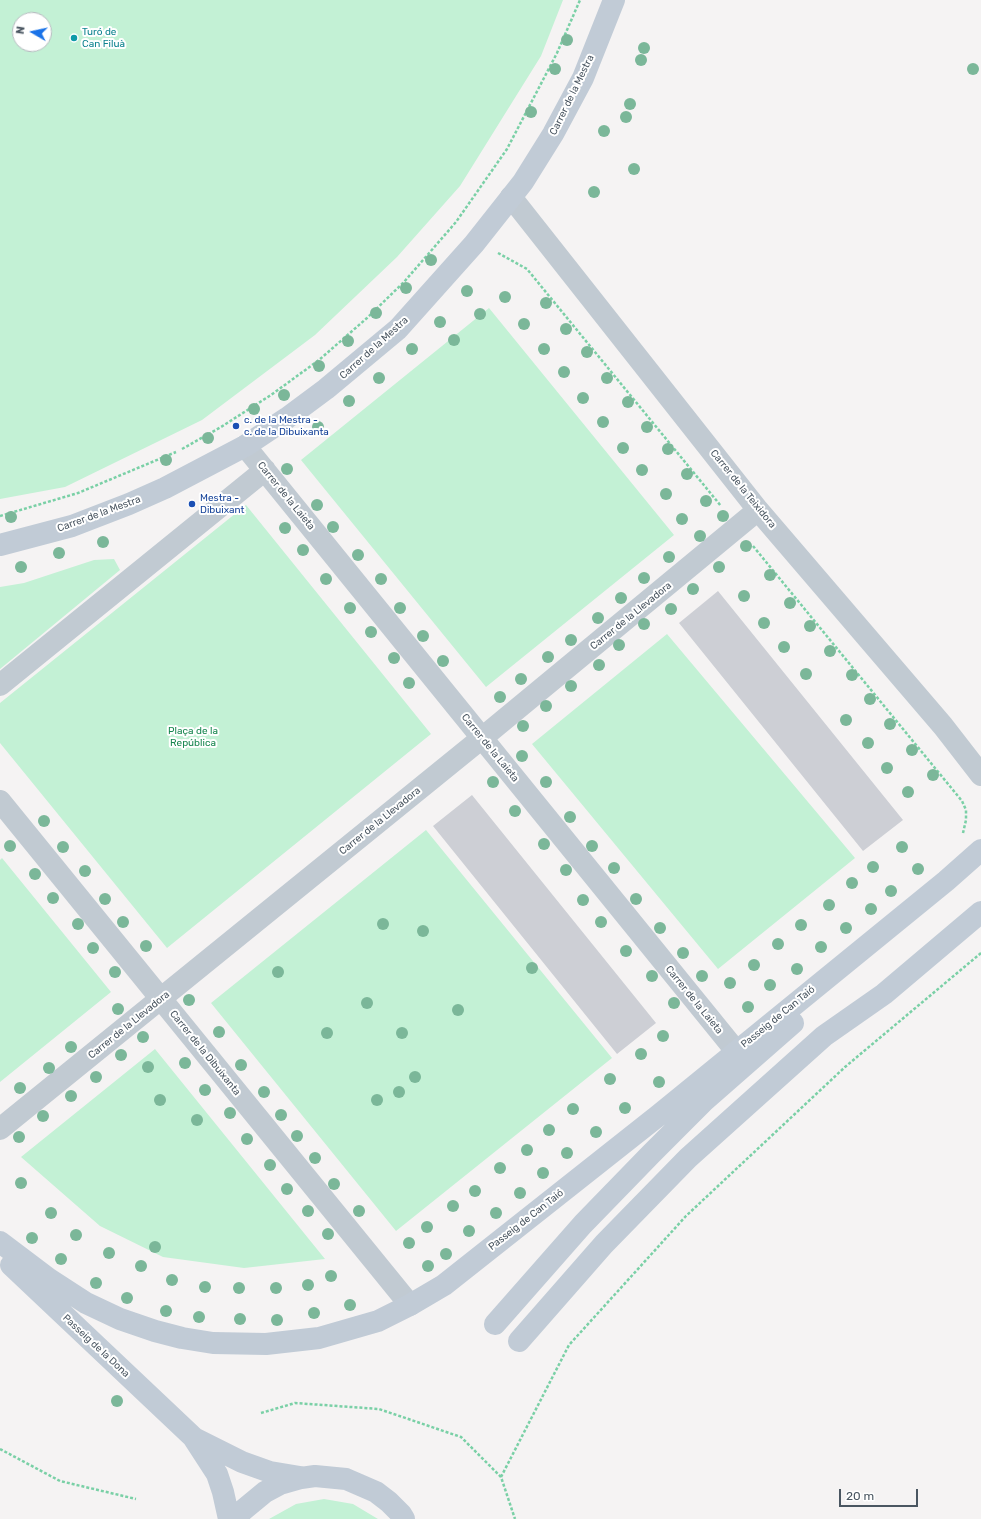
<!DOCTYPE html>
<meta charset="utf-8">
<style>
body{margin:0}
#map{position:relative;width:981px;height:1519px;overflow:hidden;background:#f5f3f3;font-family:Rubik,sans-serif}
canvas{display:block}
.north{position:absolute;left:12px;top:12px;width:40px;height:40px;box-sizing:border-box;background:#fff;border:1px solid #b7bbc0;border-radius:50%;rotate:279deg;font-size:11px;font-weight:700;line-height:16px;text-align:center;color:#4a5661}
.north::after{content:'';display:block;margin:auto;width:14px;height:18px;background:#1a73e8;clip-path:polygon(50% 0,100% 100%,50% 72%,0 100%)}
.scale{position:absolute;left:839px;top:1489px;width:79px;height:18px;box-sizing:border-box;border:2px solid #4a5661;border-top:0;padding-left:5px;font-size:12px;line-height:14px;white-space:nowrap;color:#4a5661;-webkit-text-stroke:3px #fff;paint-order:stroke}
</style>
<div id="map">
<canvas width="981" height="1519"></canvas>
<div class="north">N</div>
<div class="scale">20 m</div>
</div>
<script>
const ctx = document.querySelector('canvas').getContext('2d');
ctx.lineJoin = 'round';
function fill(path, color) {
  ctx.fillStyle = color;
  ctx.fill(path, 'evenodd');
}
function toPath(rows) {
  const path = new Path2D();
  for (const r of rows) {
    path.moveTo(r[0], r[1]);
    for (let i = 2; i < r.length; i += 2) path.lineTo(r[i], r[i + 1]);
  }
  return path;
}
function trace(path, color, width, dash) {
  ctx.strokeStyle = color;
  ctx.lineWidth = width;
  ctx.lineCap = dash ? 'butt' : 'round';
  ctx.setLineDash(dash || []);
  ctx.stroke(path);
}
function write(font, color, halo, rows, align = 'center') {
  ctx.font = font + ' Rubik,sans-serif';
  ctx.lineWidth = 4;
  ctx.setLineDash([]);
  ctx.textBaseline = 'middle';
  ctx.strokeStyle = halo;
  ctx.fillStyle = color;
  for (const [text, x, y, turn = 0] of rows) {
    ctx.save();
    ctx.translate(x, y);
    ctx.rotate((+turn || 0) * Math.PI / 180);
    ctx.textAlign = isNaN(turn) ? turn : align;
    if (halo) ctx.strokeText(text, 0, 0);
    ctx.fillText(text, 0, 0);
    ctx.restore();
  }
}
fill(toPath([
 [0,0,563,0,541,56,460,186,397,257,315,335,202,420,65,487,0,499],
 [20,20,44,20,44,44,20,44],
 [489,308,674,535,486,687,301,460],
 [246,505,431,734,167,948,0,743,0,703],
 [114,559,120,570,0,669,0,587,24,583,94,560],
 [667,634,855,858,718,969,532,744],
 [426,830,612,1058,396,1231,211,1003],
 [2,858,111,992,0,1082,0,860],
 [155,1049,325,1259,244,1268,163,1257,100,1226,21,1157],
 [324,1499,353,1504,378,1519,269,1519,296,1504]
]), '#c3f1d5');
fill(toPath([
 [718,591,903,820,863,851,679,623],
 [472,795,656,1023,617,1054,433,826]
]), '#cdcfd5');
trace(toPath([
 [498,253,527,269,721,506],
 [182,449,221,427,271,395,319,360,367,318,404,282,456,222,507,149,557,53,580,0],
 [0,516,78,493,176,452],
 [753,546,962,801,966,810,966,820,963,833],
 [261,1413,295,1403,379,1409,461,1437,501,1477,515,1519],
 [0,1449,60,1481,136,1499],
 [501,1477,569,1345,686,1216,845,1067,981,953]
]), '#7ad0a6', 2.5, [3, 2]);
trace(toPath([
 [511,197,758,510,943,726,981,775],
 [245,446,736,1051],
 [0,685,265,470],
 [0,801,410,1305],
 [0,1129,482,738,758,510]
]), '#c1cad2', 22);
trace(toPath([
 [0,545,72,526,129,504,165,488,245,446,287,418,326,389,398,329,474,244,523,182,553,134,583,78,614,0],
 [0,1242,49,1279,86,1303,120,1319,155,1331,182,1338,213,1343,266,1344,319,1338,378,1321,410,1305,444,1285,659,1115,946,881,981,850],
 [11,1265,193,1437,217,1474,223,1492,229,1519],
 [495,1324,583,1224,651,1154,704,1101,793,1023],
 [519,1341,604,1244,688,1158,824,1036,884,994,981,912],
 [194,1438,242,1462,270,1472,300,1477],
 [237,1519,242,1511,265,1492,280,1484,301,1478,315,1476,346,1479,376,1492,389,1502,401,1514,404,1519]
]), '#c1cbd6', 22);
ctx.fillStyle = '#7bb799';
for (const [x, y] of [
 [567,40],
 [644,48],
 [641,60],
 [555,69],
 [973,69],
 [630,104],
 [531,112],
 [626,117],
 [604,131],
 [634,169],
 [594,192],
 [431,260],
 [406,288],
 [467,291],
 [505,297],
 [546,303],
 [376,313],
 [480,314],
 [440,322],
 [524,324],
 [566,329],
 [454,340],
 [348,341],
 [412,349],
 [544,349],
 [587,352],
 [319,366],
 [564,372],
 [379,378],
 [607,378],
 [284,395],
 [583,398],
 [349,401],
 [628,402],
 [254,409],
 [603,422],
 [318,427],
 [647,427],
 [208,438],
 [623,448],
 [668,449],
 [166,460],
 [287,469],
 [642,470],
 [687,474],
 [666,494],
 [706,501],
 [317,505],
 [723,516],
 [11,517],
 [682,519],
 [333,527],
 [285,528],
 [700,536],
 [103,542],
 [746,546],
 [303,550],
 [59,553],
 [358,555],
 [669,557],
 [21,567],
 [719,567],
 [770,575],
 [644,578],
 [326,579],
 [381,579],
 [693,589],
 [744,596],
 [621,598],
 [790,603],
 [350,608],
 [400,608],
 [671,609],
 [598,618],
 [764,623],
 [644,624],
 [810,626],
 [371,632],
 [423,636],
 [571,640],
 [619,645],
 [784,647],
 [830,651],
 [548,657],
 [394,658],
 [443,661],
 [599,665],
 [806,674],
 [852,675],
 [521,679],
 [409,683],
 [571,686],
 [500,697],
 [870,699],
 [546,706],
 [846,720],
 [890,724],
 [523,726],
 [868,743],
 [912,750],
 [522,756],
 [887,768],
 [933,775],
 [493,782],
 [546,782],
 [908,792],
 [515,811],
 [570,817],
 [44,821],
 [544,844],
 [10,846],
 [592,846],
 [63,847],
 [902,847],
 [873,867],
 [614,868],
 [918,869],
 [566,870],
 [85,871],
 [35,874],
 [852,883],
 [891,891],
 [53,898],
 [105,899],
 [636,899],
 [583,900],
 [829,905],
 [871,909],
 [123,922],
 [601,922],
 [78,924],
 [383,924],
 [801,925],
 [660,928],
 [846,928],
 [423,931],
 [778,944],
 [146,946],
 [821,947],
 [93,948],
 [626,951],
 [683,953],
 [754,965],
 [532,968],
 [797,969],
 [115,972],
 [278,972],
 [652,976],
 [702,976],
 [730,983],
 [770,985],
 [189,1000],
 [367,1003],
 [674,1003],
 [748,1007],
 [118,1009],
 [458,1010],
 [219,1032],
 [327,1033],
 [402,1033],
 [663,1036],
 [143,1037],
 [71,1047],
 [641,1054],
 [121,1055],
 [185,1063],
 [241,1065],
 [148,1067],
 [49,1068],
 [96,1077],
 [415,1077],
 [610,1079],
 [659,1082],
 [20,1088],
 [205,1090],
 [264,1092],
 [399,1092],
 [71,1096],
 [160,1100],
 [377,1100],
 [625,1108],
 [573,1109],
 [230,1113],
 [281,1115],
 [43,1116],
 [197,1120],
 [549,1130],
 [596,1132],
 [297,1136],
 [19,1137],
 [247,1139],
 [527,1150],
 [567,1153],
 [315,1158],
 [270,1165],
 [500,1168],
 [543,1173],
 [21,1183],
 [334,1184],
 [287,1189],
 [475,1191],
 [520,1193],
 [453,1206],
 [308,1211],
 [359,1211],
 [51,1213],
 [496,1213],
 [427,1227],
 [469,1231],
 [328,1234],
 [76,1235],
 [32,1238],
 [409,1243],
 [155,1247],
 [109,1253],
 [446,1254],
 [61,1259],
 [141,1266],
 [428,1266],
 [331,1276],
 [172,1280],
 [96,1283],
 [308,1285],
 [205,1287],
 [239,1288],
 [276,1288],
 [127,1298],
 [350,1305],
 [166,1311],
 [314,1313],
 [199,1317],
 [240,1319],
 [277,1320],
 [117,1401]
]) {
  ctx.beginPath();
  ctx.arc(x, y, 6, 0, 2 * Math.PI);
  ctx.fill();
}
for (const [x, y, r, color] of [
 [74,38,4,"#0f9aa8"],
 [236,426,4,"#1a4fb4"],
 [192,504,4,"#1a4fb4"]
]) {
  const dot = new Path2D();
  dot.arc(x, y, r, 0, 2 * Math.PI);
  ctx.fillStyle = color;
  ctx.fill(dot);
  trace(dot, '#fff', 1.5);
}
write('10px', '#0d838f', '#fff', [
 ["Turó de",82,32],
 ["Can Filuà",82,44]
], 'left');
write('10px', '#4a5661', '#fff', [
 ["Carrer de la Mestra",572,95,-64],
 ["Carrer de la Mestra",374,348,-42],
 ["Carrer de la Teixidora",743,489,51],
 ["Carrer de la Laieta",286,496,51],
 ["Carrer de la Mestra",99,514,-20],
 ["Carrer de la Llevadora",631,616,-39],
 ["Carrer de la Laieta",490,748,51],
 ["Carrer de la Llevadora",380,821,-39],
 ["Carrer de la Laieta",694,1000,51],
 ["Passeig de Can Taió",778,1017,-39],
 ["Carrer de la Llevadora",129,1025,-39],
 ["Carrer de la Dibuixanta",205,1053,51],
 ["Passeig de Can Taió",526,1220,-38],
 ["Passeig de la Dona",96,1346,43]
]);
write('10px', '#164399', '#fff', [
 ["c. de la Mestra -",244,420],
 ["c. de la Dibuixanta",244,432],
 ["Mestra -",200,498],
 ["Dibuixant",200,510]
], 'left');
write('10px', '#17864f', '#fff', [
 ["Plaça de la",193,731],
 ["República",193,743]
]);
</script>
